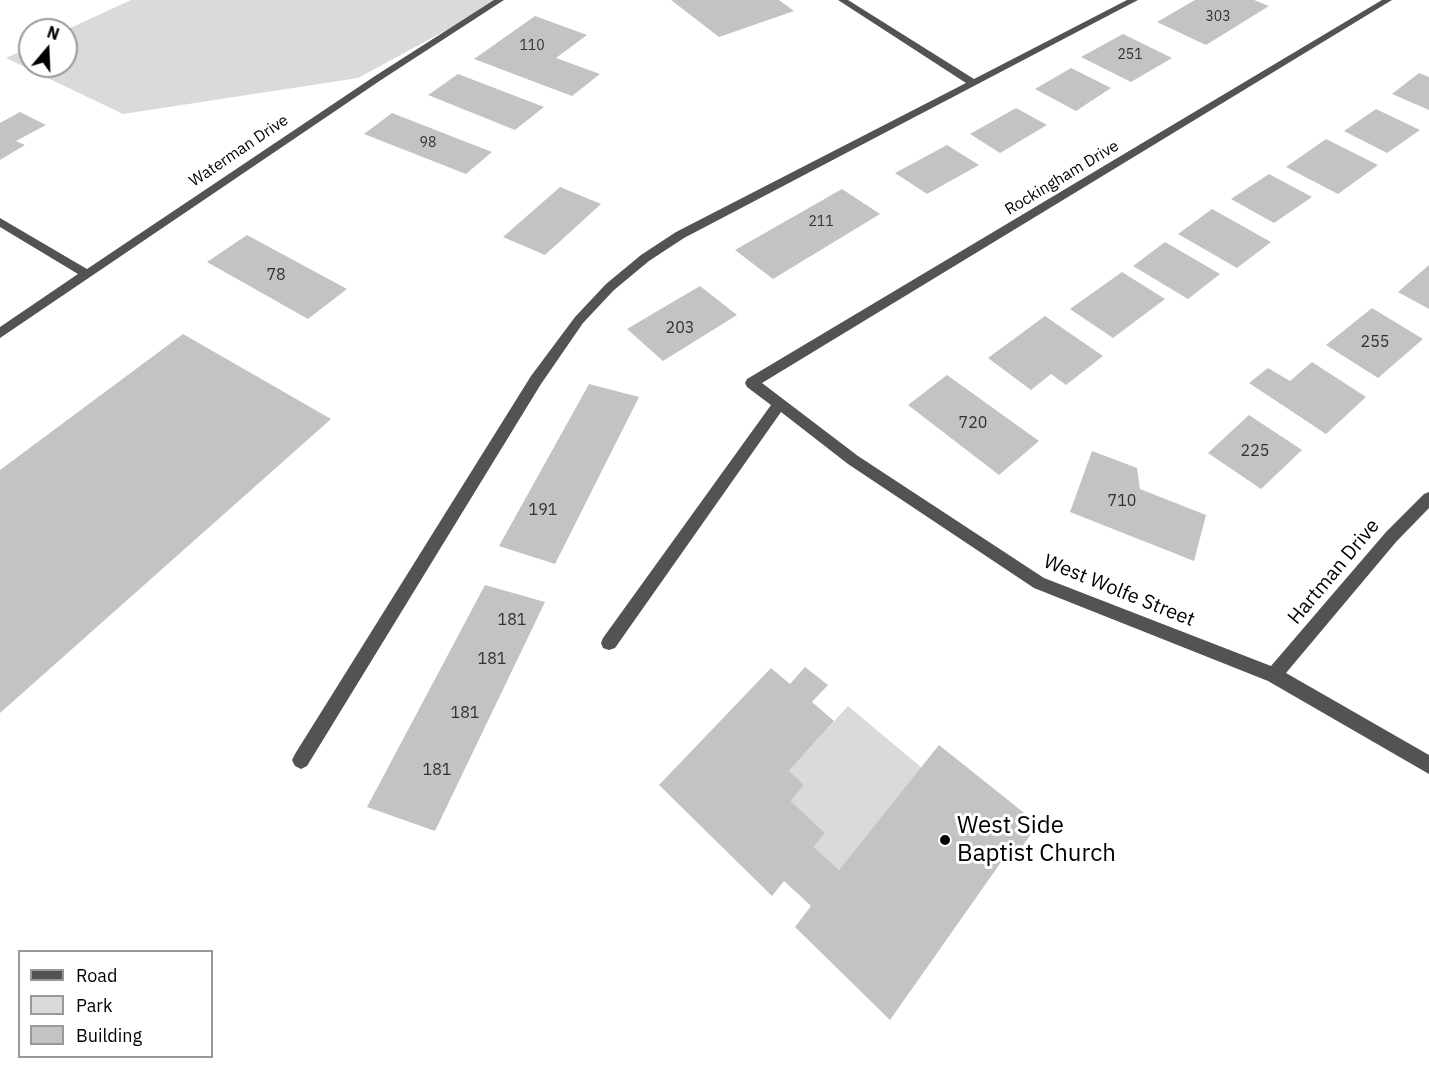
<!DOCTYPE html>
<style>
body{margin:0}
#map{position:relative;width:1429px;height:1076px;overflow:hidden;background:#fff;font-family:"IBM Plex Sans",sans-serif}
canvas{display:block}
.legend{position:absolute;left:18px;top:950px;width:195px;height:108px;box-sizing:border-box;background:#fff;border:2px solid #999;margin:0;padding:8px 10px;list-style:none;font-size:18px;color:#000}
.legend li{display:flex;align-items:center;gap:12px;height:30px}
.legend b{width:30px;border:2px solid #999}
.north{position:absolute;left:18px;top:18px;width:60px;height:60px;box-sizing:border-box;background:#fff;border:2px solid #999;border-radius:50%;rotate:19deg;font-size:16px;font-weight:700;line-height:24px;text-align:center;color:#000}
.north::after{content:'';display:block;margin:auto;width:21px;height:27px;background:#000;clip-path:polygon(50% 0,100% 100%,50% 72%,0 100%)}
</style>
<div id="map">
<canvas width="1429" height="1076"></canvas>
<ul class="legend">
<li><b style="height:8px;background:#535353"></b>Road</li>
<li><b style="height:16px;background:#dadada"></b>Park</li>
<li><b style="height:16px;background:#c3c3c3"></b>Building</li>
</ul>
<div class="north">N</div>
</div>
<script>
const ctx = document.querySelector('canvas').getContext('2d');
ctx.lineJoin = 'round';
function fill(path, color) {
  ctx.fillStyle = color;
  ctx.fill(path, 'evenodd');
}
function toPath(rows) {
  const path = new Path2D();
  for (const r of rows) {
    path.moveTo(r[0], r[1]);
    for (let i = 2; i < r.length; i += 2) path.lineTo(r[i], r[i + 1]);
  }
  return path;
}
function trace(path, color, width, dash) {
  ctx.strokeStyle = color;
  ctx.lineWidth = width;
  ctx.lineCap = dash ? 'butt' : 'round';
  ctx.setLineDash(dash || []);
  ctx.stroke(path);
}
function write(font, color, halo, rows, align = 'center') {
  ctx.font = font + ' "IBM Plex Sans",sans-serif';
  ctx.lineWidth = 6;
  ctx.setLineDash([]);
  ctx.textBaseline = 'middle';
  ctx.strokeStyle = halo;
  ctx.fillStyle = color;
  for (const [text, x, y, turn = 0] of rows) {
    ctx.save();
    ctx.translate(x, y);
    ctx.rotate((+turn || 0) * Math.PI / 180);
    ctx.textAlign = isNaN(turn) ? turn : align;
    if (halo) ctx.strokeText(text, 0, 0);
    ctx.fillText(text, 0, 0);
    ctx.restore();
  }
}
fill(toPath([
 [131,0,502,0,358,78,123,114,6,58,30,47,30,66,66,66,66,30],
 [848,706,922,768,839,870,814,847,825,833,791,801,804,785,789,771]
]), '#dadada');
fill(toPath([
 [671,0,779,0,794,11,719,37],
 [1195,0,1254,0,1269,6,1206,45,1157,22],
 [535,16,587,35,556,58,600,74,572,96,474,59],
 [1123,34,1172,58,1131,82,1081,57],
 [1071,68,1111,88,1076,111,1035,89],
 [1419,73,1429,77,1429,110,1392,94],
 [458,74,544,107,515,130,428,95],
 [1016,108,1047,125,1000,153,970,134],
 [1376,109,1420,130,1387,153,1344,131],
 [20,112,46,125,16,141,25,145,0,160,0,123],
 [392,113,492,152,466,174,364,134],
 [1326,139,1378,165,1338,194,1286,167],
 [947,145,979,165,927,194,895,173],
 [1269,174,1312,197,1274,223,1231,199],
 [560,187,601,204,545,255,503,237],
 [842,189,880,214,773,279,735,250],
 [1212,209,1271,242,1237,268,1178,234],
 [247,235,347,289,308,319,207,262],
 [1165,242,1220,274,1188,299,1133,266],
 [1429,265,1429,309,1398,292],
 [1122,272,1165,299,1113,338,1070,309],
 [700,286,737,315,663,361,627,329],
 [1372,308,1423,339,1378,378,1326,345],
 [1045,316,1103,356,1066,385,1051,374,1031,390,988,358],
 [183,334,331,419,0,713,0,470],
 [1312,362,1366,397,1326,434,1249,383,1268,368,1290,381],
 [947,375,1039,441,999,475,908,405],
 [589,384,639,397,555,564,499,546],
 [1249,415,1302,450,1261,489,1208,453],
 [1092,451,1137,468,1140,489,1206,515,1194,561,1070,512],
 [485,585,545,602,435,831,367,807],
 [805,667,828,685,812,702,834,721,789,771,804,785,791,801,825,833,814,847,839,870,939,745,1038,824,1017,854,1011,848,890,1020,795,927,811,906,784,881,772,896,659,785,771,668,790,684]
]), '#c3c3c3');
fill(toPath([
 [494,0,504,0,381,80,0,338,0,327,78,274,0,227,0,218,87,269,375,76,494,0],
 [838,0,848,0,974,79,1127,0,1138,0,684,238,649,261,614,290,583,323,541,384,307,766,301,769,295,766,292,760,295,754,531,376,575,317,606,284,641,255,676,232,966,83,838,0],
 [1382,0,1392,0,762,383,858,456,1044,578,1271,666,1386,532,1424,494,1429,492,1429,508,1396,542,1286,673,1429,755,1429,774,1268,681,1034,588,848,464,781,412,615,648,609,650,603,648,601,643,603,638,771,405,747,387,745,383,747,379,1382,0]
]), '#535353');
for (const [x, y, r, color] of [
 [945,840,6,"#000"]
]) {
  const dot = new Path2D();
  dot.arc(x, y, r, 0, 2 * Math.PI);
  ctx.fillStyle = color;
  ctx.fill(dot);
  trace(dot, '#fff', 2);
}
write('14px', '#313131', null, [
 ["303",1218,17],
 ["110",532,46],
 ["251",1130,55],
 ["98",428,143],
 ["211",821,222]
]);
write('16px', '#000', '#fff', [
 ["Waterman Drive",239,151,-34],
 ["Rockingham Drive",1062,178,-31]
]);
write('16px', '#313131', null, [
 ["78",276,275],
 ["203",680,328],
 ["255",1375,342],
 ["720",973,423],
 ["225",1255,451],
 ["710",1122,501],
 ["191",543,510],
 ["181",512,620],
 ["181",492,659],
 ["181",465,713],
 ["181",437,770]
]);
write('20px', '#000', '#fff', [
 ["Hartman Drive",1334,572,-50],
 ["West Wolfe Street",1119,591,22]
]);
write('24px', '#000', '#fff', [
 ["West Side",957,826],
 ["Baptist Church",957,854]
], 'left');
</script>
